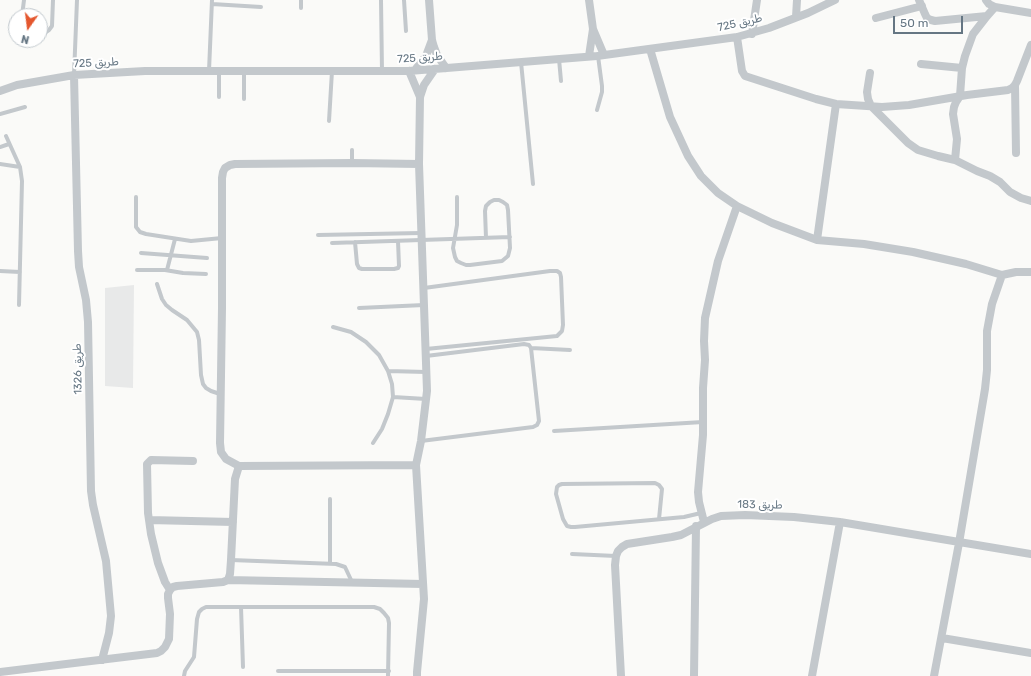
<!DOCTYPE html>
<meta charset="utf-8">
<style>
body{margin:0}
#map{position:relative;width:1031px;height:676px;overflow:hidden;background:#fafaf8;font-family:Rubik,sans-serif}
canvas{display:block}
.north{position:absolute;left:8px;top:8px;width:40px;height:40px;box-sizing:border-box;background:#fff;border:1px solid #c1c8cd;border-radius:50%;rotate:194deg;font-size:11px;font-weight:700;line-height:16px;text-align:center;color:#657683}
.north::after{content:'';display:block;margin:auto;width:14px;height:18px;background:#e4572e;clip-path:polygon(50% 0,100% 100%,50% 72%,0 100%)}
.scale{position:absolute;left:893px;top:16px;width:70px;height:18px;box-sizing:border-box;border:2px solid #657683;border-top:0;padding-left:5px;font-size:12px;line-height:14px;white-space:nowrap;color:#657683;-webkit-text-stroke:3px #fff;paint-order:stroke}
</style>
<div id="map">
<canvas width="1031" height="676"></canvas>
<div class="north">N</div>
<div class="scale">50 m</div>
</div>
<script>
const ctx = document.querySelector('canvas').getContext('2d');
ctx.lineJoin = 'round';
function fill(path, color) {
  ctx.fillStyle = color;
  ctx.fill(path, 'evenodd');
}
function toPath(rows) {
  const path = new Path2D();
  for (const r of rows) {
    path.moveTo(r[0], r[1]);
    for (let i = 2; i < r.length; i += 2) path.lineTo(r[i], r[i + 1]);
  }
  return path;
}
function trace(path, color, width, dash) {
  ctx.strokeStyle = color;
  ctx.lineWidth = width;
  ctx.lineCap = dash ? 'butt' : 'round';
  ctx.setLineDash(dash || []);
  ctx.stroke(path);
}
function write(font, color, halo, rows, align = 'center') {
  ctx.font = font + ' Rubik,"Noto Naskh Arabic",sans-serif';
  ctx.lineWidth = 4;
  ctx.setLineDash([]);
  ctx.textBaseline = 'middle';
  ctx.strokeStyle = halo;
  ctx.fillStyle = color;
  for (const [text, x, y, turn = 0] of rows) {
    ctx.save();
    ctx.translate(x, y);
    ctx.rotate((+turn || 0) * Math.PI / 180);
    ctx.textAlign = isNaN(turn) ? turn : align;
    if (halo) ctx.strokeText(text, 0, 0);
    ctx.fillText(text, 0, 0);
    ctx.restore();
  }
}
fill(toPath([
 [134,285,133,388,105,386,105,288]
]), '#e8e9e9');
trace(toPath([
 [381,0,382,71],
 [404,0,406,31],
 [212,4,261,7],
 [301,8,301,0],
 [22,16,24,0],
 [40,33,46,32,49,30,52,26,53,0],
 [559,59,561,81],
 [521,62,533,184],
 [209,71,212,0],
 [219,71,219,97],
 [74,75,77,0],
 [244,99,244,71],
 [597,110,602,92,602,86,598,56],
 [0,114,25,107],
 [329,121,332,71],
 [6,136,20,167,22,181,19,305],
 [0,147,9,144],
 [352,150,352,163],
 [0,164,20,167],
 [136,197,136,227,140,232,146,234,191,241,222,238],
 [457,197,457,225,453,248,455,257,457,261,461,263,466,265,470,265,502,261,508,256,510,248,508,210,507,205,503,202,499,200,494,200,490,202,486,206,485,211,486,238],
 [318,235,421,233],
 [355,242,357,264,359,268,362,269,394,269,398,268,399,266,398,241],
 [332,243,510,237],
 [141,253,207,258],
 [137,270,165,270,183,273,206,274],
 [167,270,175,239],
 [0,271,20,272],
 [157,284,162,299,166,305,172,310,187,320,197,332,199,340,201,375,203,384,206,388,211,391,220,394],
 [424,288,550,271,557,271,560,273,561,277,563,325,562,331,557,336,426,349],
 [359,308,424,305],
 [333,327,351,332,366,342,379,355,388,371,392,384,393,397,388,414,382,429,373,443],
 [531,348,570,350],
 [388,371,426,372],
 [393,397,426,399],
 [554,431,703,422],
 [421,441,533,427,537,425,539,421,531,348,529,345,524,344,426,356],
 [330,499,330,563],
 [659,519,662,489,659,485,655,483,562,484,559,485,557,487,556,494,563,519,567,526,571,527,575,527,684,517,701,513],
 [572,554,616,556],
 [231,560,336,564,345,567,352,582],
 [241,607,243,667],
 [278,671,389,671],
 [184,676,185,671,194,657,197,619,199,612,202,609,206,607,374,607,380,609,384,613,388,618,389,623,388,676]
]), '#c3c8cc', 4);
trace(toPath([
 [429,0,432,40,434,47,437,55,446,68],
 [919,0,925,14,927,18,931,20,935,21,987,16],
 [986,0,989,4,995,7,1031,13],
 [796,17,797,0],
 [876,18,922,6],
 [593,29,604,55],
 [752,34,757,0],
 [737,37,742,71,745,76,816,99,836,104,882,107,909,105,967,95,1008,90,1012,88,1015,85,1017,81,1031,45],
 [650,49,670,117,688,156,701,176,718,193,737,206,772,223,817,240,864,244,913,252,966,264,1002,275],
 [589,56,593,29,589,0],
 [921,64,962,68],
 [415,70,426,56,432,40],
 [409,71,420,97],
 [870,73,867,92,868,99,871,106,908,143,918,150,938,156,955,160,977,171,990,176,1000,182,1010,192,1021,198,1031,201],
 [74,75,78,251,79,267,86,300,88,322,91,491,93,505,106,561,111,616,109,633,102,660],
 [1015,85,1016,153],
 [0,91,17,85,74,75,145,71,409,71,597,56,737,37,769,28,808,13,835,0],
 [955,160,957,139,953,114,954,107,956,102,960,96,962,68,965,56,973,34,987,16,995,7],
 [817,240,836,104],
 [416,465,239,466,226,459,221,452,220,443,222,308,222,178,223,172,225,168,230,165,235,164,352,163,419,164],
 [149,520,233,522],
 [704,522,699,502,698,492,703,435,703,388,705,360,704,341,705,318,718,261,737,206],
 [228,580,423,584],
 [170,590,165,582,158,563,151,534,148,513,147,464,151,460,193,461],
 [942,638,1031,653],
 [0,672,157,653,161,651,165,647,169,639,170,614,168,598,168,594,170,590,173,587,177,586,223,582,228,580,230,574,231,560,235,479,239,466],
 [417,676,417,672,424,599,416,465,421,441,427,391,419,164,420,97,424,85,435,69],
 [621,676,615,565,616,556,618,551,622,547,627,544,672,537,681,535,712,519,721,516,745,515,794,517,840,522,1031,554],
 [694,676,696,526],
 [812,676,840,522],
 [934,676,959,543,985,389,987,370,987,331,992,304,1002,275,1016,272,1031,272]
]), '#c3c8cc', 8);
write('11px', '#657683', '#fff', [
 ["طريق 725",740,23,-13],
 ["طريق 725",420,58,-4],
 ["طريق 725",96,63,-3],
 ["طريق 1326",78,369,-91],
 ["طريق 183",760,505,1]
]);
</script>
